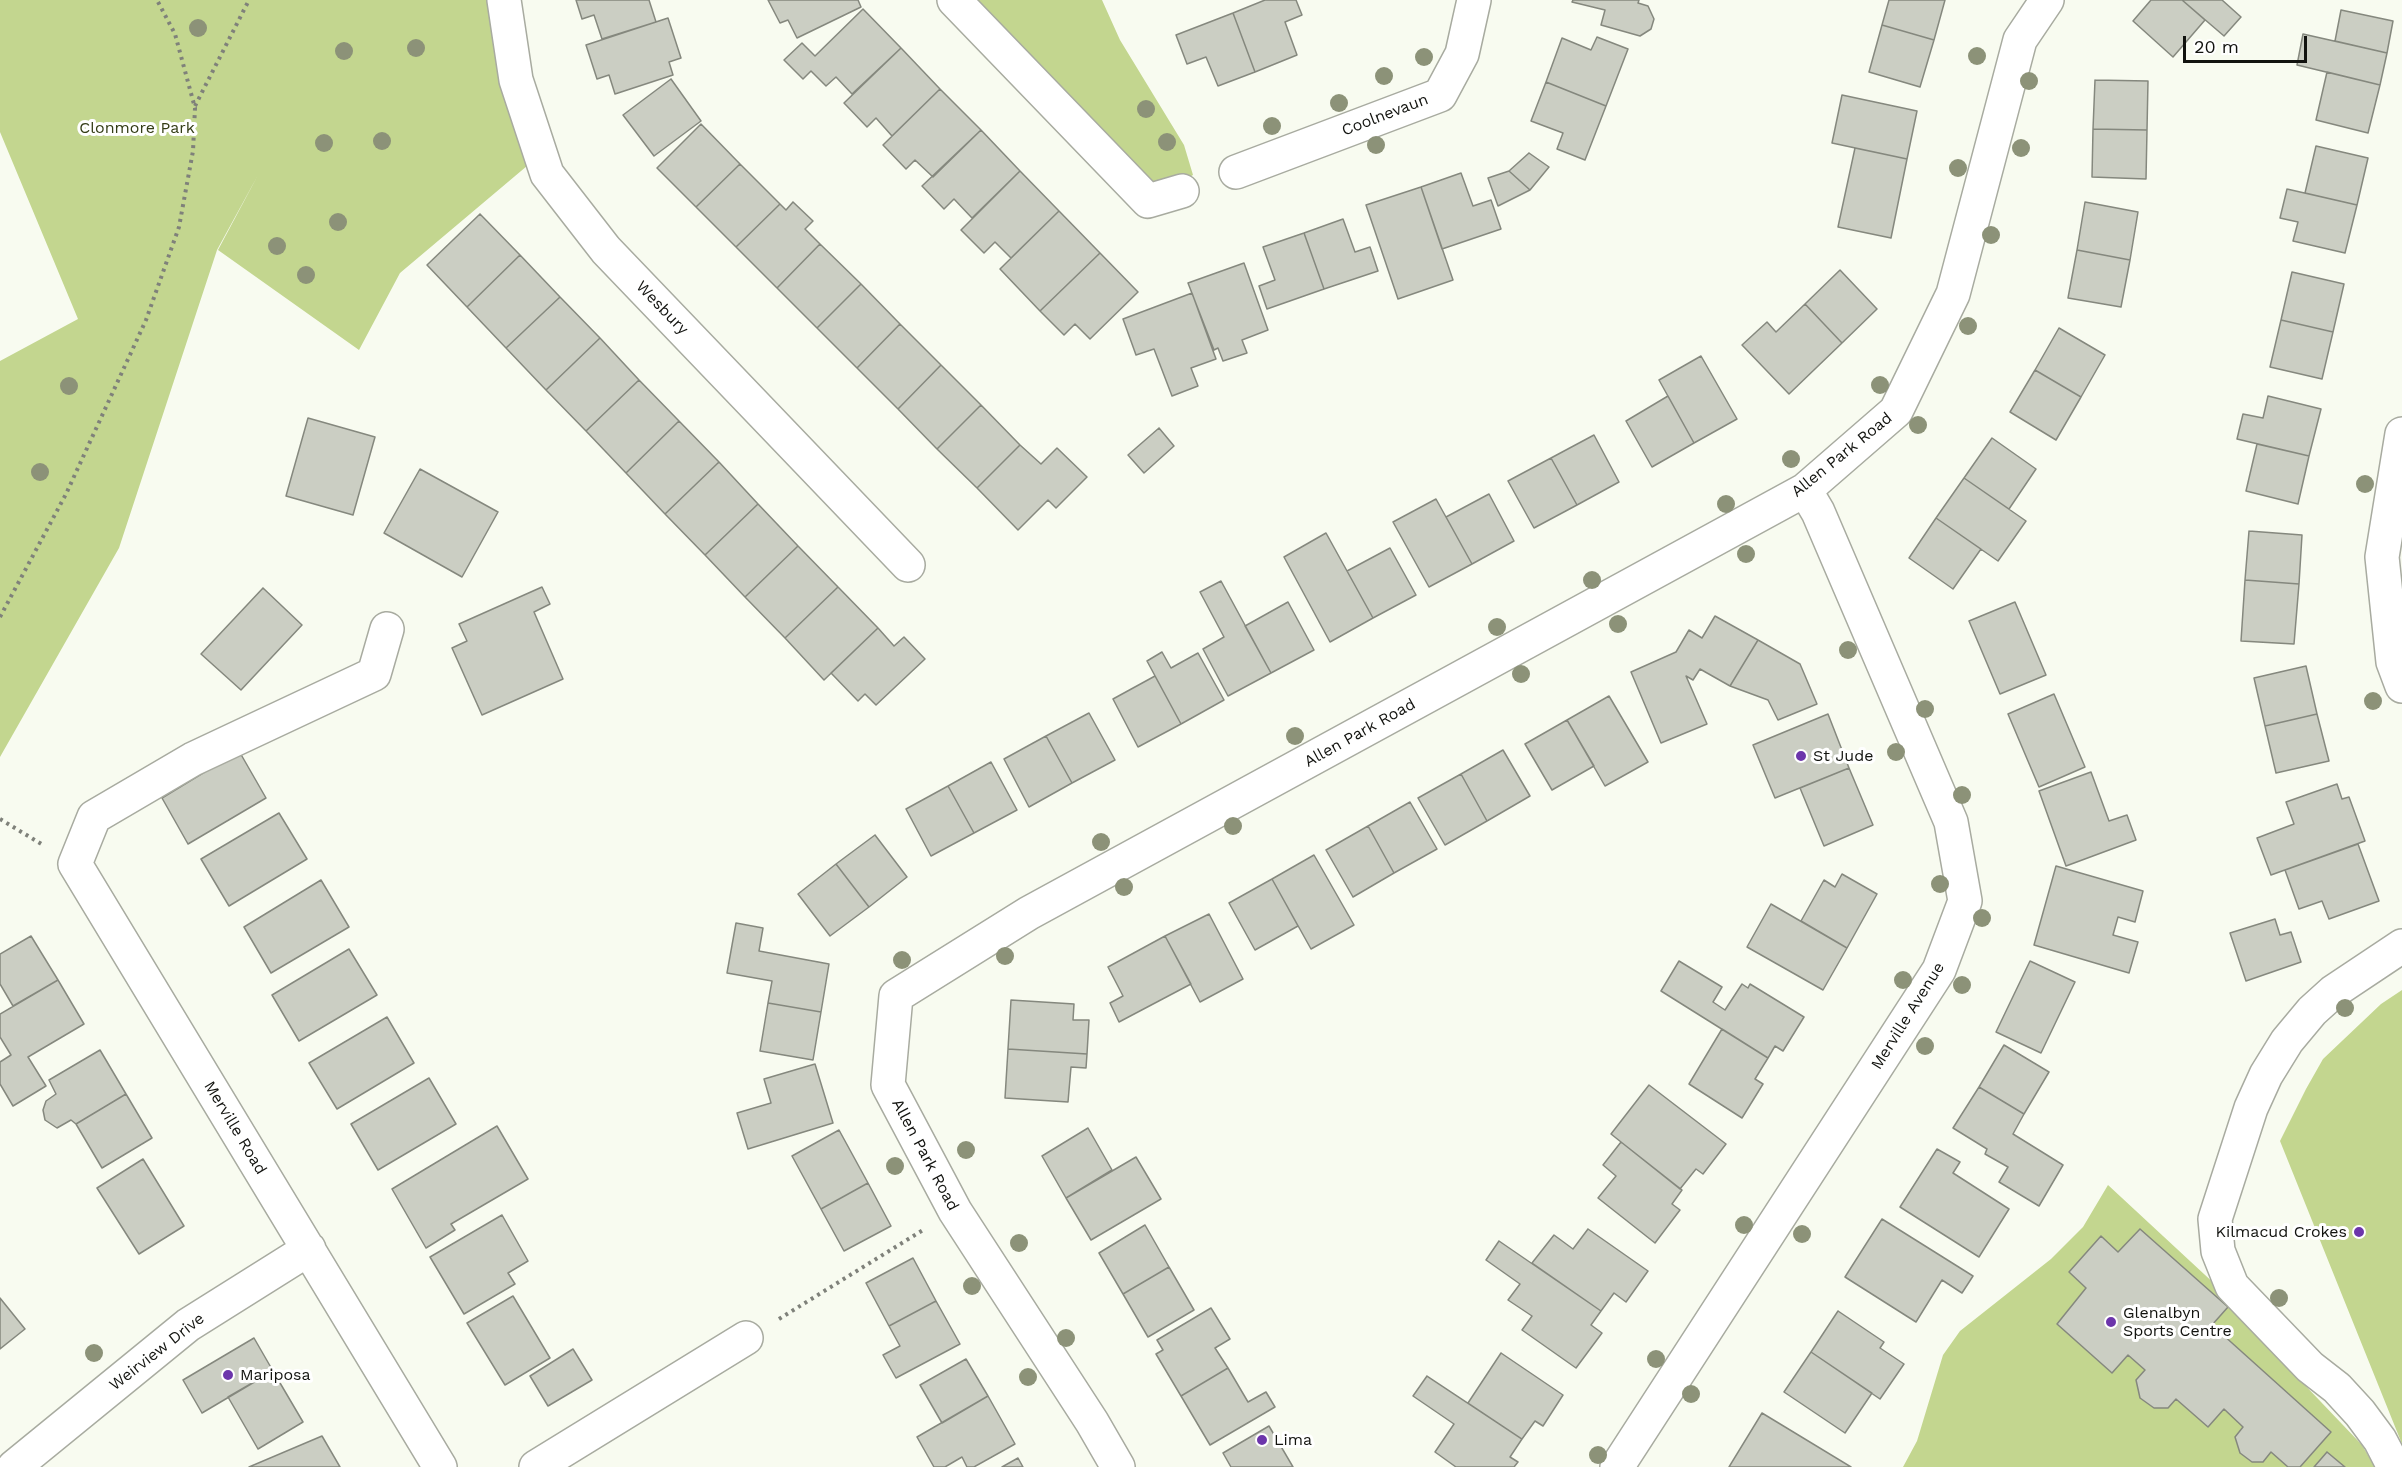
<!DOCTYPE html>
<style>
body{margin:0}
#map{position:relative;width:2402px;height:1467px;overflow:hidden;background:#f8fbf0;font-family:"Work Sans",sans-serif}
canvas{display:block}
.scale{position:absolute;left:2183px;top:36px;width:124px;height:27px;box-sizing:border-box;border:3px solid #12130f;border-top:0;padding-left:8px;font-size:18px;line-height:21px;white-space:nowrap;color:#12130f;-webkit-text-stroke:4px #fff;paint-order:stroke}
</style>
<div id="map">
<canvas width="2402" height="1467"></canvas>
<div class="scale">20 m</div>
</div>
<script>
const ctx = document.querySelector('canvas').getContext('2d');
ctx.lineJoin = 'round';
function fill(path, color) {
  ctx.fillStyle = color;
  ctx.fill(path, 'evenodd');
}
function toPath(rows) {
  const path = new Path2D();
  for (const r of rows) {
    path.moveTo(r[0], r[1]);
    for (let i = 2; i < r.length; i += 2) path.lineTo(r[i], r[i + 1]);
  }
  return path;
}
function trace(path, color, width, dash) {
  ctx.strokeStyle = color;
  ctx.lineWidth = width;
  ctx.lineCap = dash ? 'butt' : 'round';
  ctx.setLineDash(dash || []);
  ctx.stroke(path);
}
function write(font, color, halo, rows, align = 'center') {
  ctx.font = font + ' "Work Sans",sans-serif';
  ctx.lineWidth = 6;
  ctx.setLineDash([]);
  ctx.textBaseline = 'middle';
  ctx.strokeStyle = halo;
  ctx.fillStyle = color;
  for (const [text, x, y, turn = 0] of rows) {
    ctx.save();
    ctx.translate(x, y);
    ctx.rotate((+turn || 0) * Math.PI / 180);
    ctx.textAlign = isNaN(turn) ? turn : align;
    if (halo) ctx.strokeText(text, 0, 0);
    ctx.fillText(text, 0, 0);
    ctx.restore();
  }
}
fill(toPath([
 [0,0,502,0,540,155,400,273,359,350,218,250,258,175,217,250,119,548,0,757,0,361,78,319,0,132],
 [954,0,1102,0,1120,40,1184,145,1193,175,1148,200],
 [2402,990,2402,1444,2280,1141,2306,1089,2323,1059,2381,1004],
 [2108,1185,2218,1287,2301,1381,2362,1445,2375,1467,1903,1467,1917,1441,1943,1355,1960,1331,2051,1259,2083,1227]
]), '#c3d68f');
const building = toPath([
 [576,0,649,0,656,22,602,39,594,15,582,19,576,0],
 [768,0,858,0,861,7,797,38,788,20,780,23,768,0],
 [1265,0,1296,0,1302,15,1285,22,1297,55,1255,72,1233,13,1265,0],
 [1573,0,1639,0,1638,3,1648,6,1654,19,1651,29,1640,36,1601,25,1605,10,1572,2,1573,0],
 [1889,0,1945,0,1934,40,1882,25,1889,0],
 [2151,0,2182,0,2205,20,2173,57,2133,21,2151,0],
 [2182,0,2222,0,2241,17,2224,36,2182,0],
 [863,9,901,48,852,94,836,77,826,86,811,71,803,79,784,60,802,43,815,56,863,9],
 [2341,10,2393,21,2387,53,2335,41,2341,10],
 [1233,13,1255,72,1218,86,1206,57,1187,64,1176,35,1233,13],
 [668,18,681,58,669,62,673,75,615,94,609,75,597,79,586,45,668,18],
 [1882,25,1934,40,1920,87,1869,72,1882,25],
 [2303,34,2387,53,2380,85,2297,65,2303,34],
 [1597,37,1628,49,1606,106,1546,82,1562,38,1591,50,1597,37],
 [901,48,940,89,892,136,876,118,867,127,844,103,901,48],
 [2327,72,2380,85,2368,133,2316,120,2327,72],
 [671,79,701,121,654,156,623,115,671,79],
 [2095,80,2148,81,2147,130,2093,129,2095,80],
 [1546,82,1606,106,1585,160,1557,149,1563,133,1531,121,1546,82],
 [940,89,981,130,933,177,915,160,906,169,883,145,940,89],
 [1842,95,1917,111,1907,159,1832,143,1842,95],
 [701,124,740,164,696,207,657,168,701,124],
 [2093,129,2147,130,2146,179,2092,177,2093,129],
 [981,130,1020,171,972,218,954,199,944,209,922,186,981,130],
 [2316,146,2368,158,2357,205,2305,193,2316,146],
 [1855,148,1907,159,1891,238,1838,227,1855,148],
 [1529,153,1549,167,1530,190,1509,171,1529,153],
 [740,164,780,204,736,247,696,207,740,164],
 [1020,171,1059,211,1011,258,995,242,984,253,961,230,1020,171],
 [1509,171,1530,190,1498,206,1488,178,1509,171],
 [1461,173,1473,206,1491,200,1501,229,1442,249,1421,187,1461,173],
 [1421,187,1453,280,1398,299,1366,205,1421,187],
 [2287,189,2357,205,2345,253,2293,241,2298,222,2280,218,2287,189],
 [793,202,813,221,805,229,820,244,777,288,736,247,780,204,786,210,793,202],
 [2085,202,2138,212,2130,260,2077,250,2085,202],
 [1059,211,1100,253,1040,311,1000,269,1059,211],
 [480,214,520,255,467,307,427,265,480,214],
 [1343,219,1355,252,1370,247,1378,271,1324,289,1304,233,1343,219],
 [1304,233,1324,289,1267,309,1259,286,1275,280,1263,247,1304,233],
 [820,244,861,284,817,328,777,288,820,244],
 [2077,250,2130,260,2121,307,2068,298,2077,250],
 [1100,253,1138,292,1090,339,1075,324,1064,335,1040,311,1100,253],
 [520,255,560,297,506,348,467,307,520,255],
 [1244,263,1268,330,1242,340,1247,353,1223,361,1218,348,1214,350,1188,283,1244,263],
 [1840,270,1877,309,1842,343,1805,304,1840,270],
 [2292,272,2344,284,2333,332,2281,320,2292,272],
 [861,284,900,324,857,368,817,328,861,284],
 [1192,293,1216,359,1191,368,1198,386,1172,396,1154,349,1136,355,1123,319,1192,293],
 [560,297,600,338,546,390,506,348,560,297],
 [1805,304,1842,343,1789,394,1742,345,1767,322,1776,332,1805,304],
 [2281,320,2333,332,2322,379,2270,367,2281,320],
 [900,324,941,365,898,409,857,368,900,324],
 [2059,328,2105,355,2081,397,2035,370,2059,328],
 [600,338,639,380,586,431,546,390,600,338],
 [1701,356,1737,419,1694,443,1659,380,1701,356],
 [941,365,981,405,937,449,898,409,941,365],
 [2035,370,2081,397,2056,440,2010,412,2035,370],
 [639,380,679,421,626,473,586,431,639,380],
 [1668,396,1694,443,1652,467,1626,421,1668,396],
 [2268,396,2321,409,2309,456,2237,439,2243,414,2263,418,2268,396],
 [981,405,1020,445,977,488,937,449,981,405],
 [308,418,375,437,353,515,286,496,308,418],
 [679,421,719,462,665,514,626,473,679,421],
 [1159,428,1174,446,1144,473,1128,455,1159,428],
 [1594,435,1619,482,1577,505,1551,458,1594,435],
 [1992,438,2036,469,2009,509,1964,478,1992,438],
 [2257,444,2309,456,2298,504,2246,491,2257,444],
 [1020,445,1041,464,1057,448,1087,477,1056,508,1048,500,1018,530,977,488,1020,445],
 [1551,458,1577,505,1534,528,1508,481,1551,458],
 [719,462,758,504,705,555,665,514,719,462],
 [420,469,498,512,462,577,384,533,420,469],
 [1964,478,2026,521,1998,561,1936,518,1964,478],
 [1489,494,1514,541,1472,564,1446,517,1489,494],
 [1436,499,1472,564,1429,587,1393,522,1436,499],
 [758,504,798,546,745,597,705,555,758,504],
 [1936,518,1981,549,1953,589,1909,558,1936,518],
 [2249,531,2302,535,2299,584,2245,580,2249,531],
 [1326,533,1373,618,1330,642,1284,557,1326,533],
 [798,546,838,587,785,638,745,597,798,546],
 [1390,548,1416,595,1373,618,1347,571,1390,548],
 [2245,580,2299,584,2294,644,2241,641,2245,580],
 [1221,581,1271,673,1228,696,1203,649,1224,637,1200,592,1221,581],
 [542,587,550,604,534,612,563,679,482,715,452,648,467,641,459,624,542,587],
 [838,587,878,628,824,680,785,638,838,587],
 [263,588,302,625,241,690,201,654,263,588],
 [1288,602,1314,650,1271,673,1245,626,1288,602],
 [2015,602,2046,675,2000,694,1969,621,2015,602],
 [1715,616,1758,640,1730,686,1700,669,1693,680,1686,676,1707,724,1661,743,1631,672,1676,652,1689,630,1702,638,1715,616],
 [878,628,894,646,904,637,925,659,876,705,865,694,858,701,831,673,878,628],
 [1758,640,1800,664,1817,704,1778,720,1768,700,1730,686,1758,640],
 [1162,652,1171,668,1198,653,1224,700,1181,724,1147,661,1162,652],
 [2306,666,2317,714,2265,726,2254,678,2306,666],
 [1155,676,1181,724,1138,747,1113,699,1155,676],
 [2054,694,2085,767,2039,787,2008,714,2054,694],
 [1609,696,1648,762,1605,786,1567,720,1609,696],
 [1089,713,1115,760,1072,783,1046,736,1089,713],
 [1828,714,1849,768,1775,798,1753,745,1828,714],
 [2317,714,2329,761,2276,773,2265,726,2317,714],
 [1567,720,1594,766,1552,790,1525,744,1567,720],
 [1046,736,1072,783,1029,807,1004,759,1046,736],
 [1503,750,1530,796,1487,821,1461,774,1503,750],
 [239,751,266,798,188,844,162,798,239,751],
 [991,762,1017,810,974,833,948,786,991,762],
 [1849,768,1873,825,1824,846,1800,788,1849,768],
 [2091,772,2109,821,2127,815,2136,840,2066,866,2039,791,2091,772],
 [1461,774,1487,821,1445,845,1418,798,1461,774],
 [2337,784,2342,799,2349,797,2365,841,2271,875,2257,838,2294,824,2286,802,2337,784],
 [948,786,974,833,931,856,906,809,948,786],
 [1410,802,1437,849,1394,873,1368,826,1410,802],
 [279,813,307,859,229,906,201,859,279,813],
 [1368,826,1394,873,1353,897,1326,850,1368,826],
 [875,835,907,877,869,907,836,864,875,835],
 [2358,844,2379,901,2329,919,2322,901,2299,909,2285,870,2358,844],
 [1314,855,1354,925,1311,949,1272,879,1314,855],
 [836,864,869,907,830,936,798,894,836,864],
 [2056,866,2143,891,2135,922,2118,917,2113,935,2138,942,2129,973,2034,945,2056,866],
 [1842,874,1877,894,1847,948,1801,921,1824,880,1835,887,1842,874],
 [1272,879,1298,926,1255,950,1229,903,1272,879],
 [321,880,349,927,271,973,244,927,321,880],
 [1771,904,1847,948,1823,990,1747,947,1771,904],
 [1209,914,1243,979,1200,1002,1165,936,1209,914],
 [2275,919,2280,935,2291,932,2301,962,2246,981,2230,933,2275,919],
 [736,923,763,928,759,951,829,964,821,1012,768,1003,772,981,727,973,736,923],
 [31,936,58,980,13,1006,0,984,0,954,31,936],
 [1165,936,1191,984,1119,1022,1110,1003,1123,996,1108,967,1165,936],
 [349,949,377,995,299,1041,272,995,349,949],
 [1679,961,1722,987,1713,1002,1725,1010,1742,984,1748,988,1750,984,1804,1017,1783,1051,1775,1046,1768,1058,1661,991,1679,961],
 [2030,961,2075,982,2041,1053,1996,1032,2030,961],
 [58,980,84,1024,28,1057,46,1086,13,1106,0,1084,0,1062,11,1055,0,1037,0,1014,58,980],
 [1011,1000,1074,1004,1073,1020,1089,1020,1087,1054,1008,1049,1011,1000],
 [768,1003,821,1012,813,1060,760,1051,768,1003],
 [387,1017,414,1063,337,1109,309,1063,387,1017],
 [1722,1029,1768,1058,1755,1079,1763,1084,1742,1118,1689,1084,1722,1029],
 [2004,1045,2049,1072,2024,1114,1979,1087,2004,1045],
 [1008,1049,1087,1054,1086,1068,1071,1067,1068,1102,1005,1098,1008,1049],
 [100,1050,126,1094,76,1124,71,1120,57,1128,45,1120,43,1110,46,1101,56,1094,49,1080,100,1050],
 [815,1064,833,1123,748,1149,737,1113,771,1103,764,1079,815,1064],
 [429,1078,456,1124,378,1170,351,1124,429,1078],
 [1649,1085,1726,1144,1703,1174,1696,1169,1680,1189,1611,1134,1649,1085],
 [1979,1087,2024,1114,2013,1134,2063,1165,2039,1206,1999,1182,2008,1167,1985,1154,1987,1149,1953,1128,1979,1087],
 [126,1094,152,1138,102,1168,76,1124,126,1094],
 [497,1126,528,1179,451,1224,455,1230,426,1248,392,1189,497,1126],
 [1088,1128,1112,1170,1066,1198,1042,1156,1088,1128],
 [839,1130,868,1183,821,1209,792,1156,839,1130],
 [1621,1142,1682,1190,1672,1204,1680,1210,1655,1243,1598,1198,1616,1176,1603,1165,1621,1142],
 [1937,1149,1960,1162,1953,1173,2009,1209,1979,1257,1900,1207,1937,1149],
 [1136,1157,1161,1199,1091,1240,1066,1198,1136,1157],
 [143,1159,184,1226,139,1254,97,1188,143,1159],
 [868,1183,891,1226,844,1251,821,1209,868,1183],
 [502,1215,528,1261,508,1273,515,1284,464,1314,430,1257,502,1215],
 [1882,1219,1973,1276,1962,1293,1942,1280,1916,1322,1845,1277,1882,1219],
 [1145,1225,1169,1267,1123,1294,1099,1253,1145,1225],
 [1588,1229,1648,1271,1626,1302,1614,1293,1601,1311,1532,1263,1554,1235,1573,1249,1588,1229],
 [2140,1229,2228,1307,2212,1325,2331,1432,2300,1467,2288,1467,2271,1452,2263,1462,2252,1462,2240,1453,2235,1437,2243,1427,2224,1409,2208,1427,2176,1399,2168,1408,2154,1408,2140,1398,2136,1380,2145,1370,2128,1355,2112,1373,2057,1324,2086,1288,2069,1272,2101,1236,2118,1252,2140,1229],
 [1499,1241,1601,1311,1591,1325,1602,1333,1576,1368,1522,1330,1532,1316,1508,1300,1520,1284,1486,1260,1499,1241],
 [913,1258,936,1301,889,1326,866,1283,913,1258],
 [1169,1267,1194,1310,1148,1337,1123,1294,1169,1267],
 [513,1296,550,1358,505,1385,467,1323,513,1296],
 [0,1298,25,1329,0,1349,0,1298],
 [936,1301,960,1344,896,1378,883,1355,900,1346,889,1326,936,1301],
 [1211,1308,1230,1339,1215,1348,1228,1368,1181,1396,1156,1354,1163,1350,1157,1340,1211,1308],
 [1838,1311,1884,1342,1880,1348,1904,1364,1880,1399,1811,1352,1838,1311],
 [254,1338,273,1371,202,1413,183,1380,254,1338],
 [573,1349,592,1380,548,1406,530,1376,573,1349],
 [1811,1352,1872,1393,1845,1433,1784,1392,1811,1352],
 [1501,1353,1563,1395,1543,1426,1535,1421,1522,1439,1468,1403,1501,1353],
 [966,1359,988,1396,942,1423,920,1385,966,1359],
 [1228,1368,1248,1402,1266,1392,1275,1407,1210,1445,1181,1396,1228,1368],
 [273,1371,303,1422,258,1449,228,1397,273,1371],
 [1427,1376,1522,1439,1510,1457,1518,1462,1514,1467,1456,1467,1435,1452,1454,1424,1413,1396,1427,1376],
 [988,1396,1015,1444,974,1467,967,1467,962,1457,945,1467,934,1467,917,1437,988,1396],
 [1762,1413,1851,1467,1729,1467,1762,1413],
 [1269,1426,1293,1467,1231,1467,1223,1453,1269,1426],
 [322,1436,340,1467,249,1467,322,1436],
 [2327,1452,2345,1467,2314,1467,2327,1452],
 [1018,1458,1023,1467,1002,1467,1018,1458]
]);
fill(building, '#cbcec3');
trace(building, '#85887e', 1.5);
const minor = toPath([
 [504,0,516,80,547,174,606,250,908,565],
 [954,0,1148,201,1182,191],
 [1236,172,1440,95,1462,54,1474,0],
 [2402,434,2382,557,2393,662,2402,686],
 [387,629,374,674,193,759,94,817,75,864,440,1467],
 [14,1467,188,1325,309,1249],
 [536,1467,746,1338],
 [1118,1467,1092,1422,955,1211,888,1085,896,996,1029,913,1805,490,1896,411,1953,294,2020,40,2047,0],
 [1617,1467,1939,970,1965,901,1951,822,1818,512,1805,490],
 [2394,1467,2380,1440,2360,1413,2337,1388,2310,1367,2232,1286,2218,1251,2215,1219,2251,1108,2266,1075,2287,1041,2312,1011,2333,992,2402,946]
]);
trace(minor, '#a8aba0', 36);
trace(toPath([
 [195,106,249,0],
 [0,617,66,494,146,320,179,227,193,151,195,108,175,34,157,0],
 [0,819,43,845],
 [779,1319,923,1230]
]), '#7f817a', 4, [3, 4.5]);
trace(minor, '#fff', 33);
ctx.fillStyle = '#8c9278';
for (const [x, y] of [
 [198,28],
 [416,48],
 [344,51],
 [1977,56],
 [1424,57],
 [1384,76],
 [2029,81],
 [1339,103],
 [1146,109],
 [1272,126],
 [382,141],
 [1167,142],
 [324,143],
 [1376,145],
 [2021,148],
 [1958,168],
 [338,222],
 [1991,235],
 [277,246],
 [306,275],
 [1968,326],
 [1880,385],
 [69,386],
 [1918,425],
 [1791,459],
 [40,472],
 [2365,484],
 [1726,504],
 [1746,554],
 [1592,580],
 [1618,624],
 [1497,627],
 [1848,650],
 [1521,674],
 [2373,701],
 [1925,709],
 [1295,736],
 [1896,752],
 [1962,795],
 [1233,826],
 [1101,842],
 [1940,884],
 [1124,887],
 [1982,918],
 [1005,956],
 [902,960],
 [1903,980],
 [1962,985],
 [2345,1008],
 [1925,1046],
 [966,1150],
 [895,1166],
 [1744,1225],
 [1802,1234],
 [1019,1243],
 [972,1286],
 [2279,1298],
 [1066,1338],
 [94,1353],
 [1656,1359],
 [1028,1377],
 [1691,1394],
 [1598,1455]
]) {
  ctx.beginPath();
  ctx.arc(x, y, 9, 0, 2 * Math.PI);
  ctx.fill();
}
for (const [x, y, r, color] of [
 [1801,756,6,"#6c35ab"],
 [2359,1232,6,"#6c35ab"],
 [2111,1322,6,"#6c35ab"],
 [228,1375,6,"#6c35ab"],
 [1262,1440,6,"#6c35ab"]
]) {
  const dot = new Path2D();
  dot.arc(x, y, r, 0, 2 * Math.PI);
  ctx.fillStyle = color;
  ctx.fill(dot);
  trace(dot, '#fff', 2);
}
write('16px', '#12130f', '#fff', [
 ["Coolnevaun",1385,115,-21],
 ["Wesbury",662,308,46],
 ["Allen Park Road",1842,455,-39],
 ["Allen Park Road",1360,733,-29],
 ["Merville Avenue",1908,1016,-58],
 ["Merville Road",235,1128,59],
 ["Allen Park Road",925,1155,62],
 ["Weirview Drive",157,1352,-38]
]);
write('16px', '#333c15', '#fff', [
 ["Clonmore Park",137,128]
]);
write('16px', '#12130f', '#fff', [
 ["St Jude",1813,756],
 ["Kilmacud Crokes",2347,1232,"right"],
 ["Glenalbyn",2123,1313],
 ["Sports Centre",2123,1331],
 ["Mariposa",240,1375],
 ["Lima",1274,1440]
], 'left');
</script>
